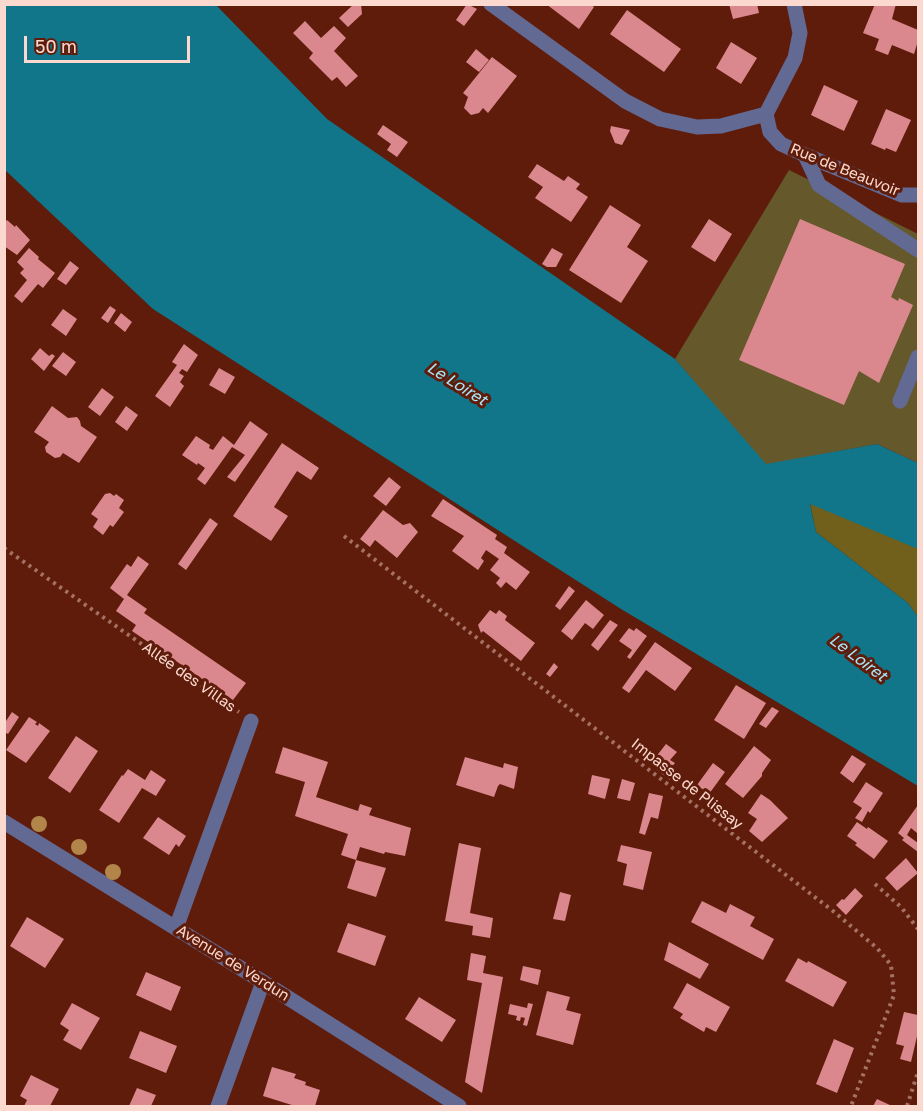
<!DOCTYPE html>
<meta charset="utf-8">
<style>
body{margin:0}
#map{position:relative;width:923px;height:1111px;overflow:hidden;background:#5f1c0b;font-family:"Golos Text",sans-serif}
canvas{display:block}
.frame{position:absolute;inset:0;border:6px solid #fbd9cf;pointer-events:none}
.scale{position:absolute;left:24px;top:36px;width:166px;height:27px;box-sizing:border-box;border:3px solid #fbd9cf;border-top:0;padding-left:8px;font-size:18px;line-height:21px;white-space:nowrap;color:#fbd9cf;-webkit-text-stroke:4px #5f1c0b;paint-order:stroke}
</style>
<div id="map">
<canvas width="923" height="1111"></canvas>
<div class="frame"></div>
<div class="scale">50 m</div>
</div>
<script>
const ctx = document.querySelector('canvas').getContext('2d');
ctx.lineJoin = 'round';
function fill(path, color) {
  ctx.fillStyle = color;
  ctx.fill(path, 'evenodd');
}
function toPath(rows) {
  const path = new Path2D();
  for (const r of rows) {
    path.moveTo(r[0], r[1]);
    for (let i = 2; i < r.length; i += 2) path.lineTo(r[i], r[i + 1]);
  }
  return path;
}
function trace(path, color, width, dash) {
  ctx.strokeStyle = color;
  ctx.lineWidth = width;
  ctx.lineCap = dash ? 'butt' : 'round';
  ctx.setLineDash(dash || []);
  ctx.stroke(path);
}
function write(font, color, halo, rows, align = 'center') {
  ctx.font = font + ' "Golos Text",sans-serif';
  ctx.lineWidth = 6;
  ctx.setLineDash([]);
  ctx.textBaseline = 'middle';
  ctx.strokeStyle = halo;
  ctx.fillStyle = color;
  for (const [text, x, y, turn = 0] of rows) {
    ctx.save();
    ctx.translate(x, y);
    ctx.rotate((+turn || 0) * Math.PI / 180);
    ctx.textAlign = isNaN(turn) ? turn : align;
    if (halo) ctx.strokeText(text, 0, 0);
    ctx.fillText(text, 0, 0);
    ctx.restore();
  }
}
fill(toPath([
 [789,170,918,234,918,463,877,444,764,465,675,359]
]), '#65592c');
fill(toPath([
 [810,503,917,547,918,617,908,603,816,532]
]), '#70601b');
fill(toPath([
 [4,5,216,5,327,119,675,359,766,464,877,444,918,463,918,549,810,504,816,532,908,603,918,617,918,786,621,609,153,309,5,170]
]), '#117689');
fill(toPath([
 [354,4,361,4,362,14,348,27,339,18],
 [467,4,477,9,464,26,456,20],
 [546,4,590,4,594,7,579,29],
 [729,4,757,4,759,13,733,19],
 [875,4,896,4,892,19,918,30,918,41,914,54,892,45,888,55,875,50,879,39,863,33],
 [627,10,681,49,664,72,610,34],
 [305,21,321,38,334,26,346,38,334,51,358,76,346,87,337,77,332,81,309,58,313,53,293,33],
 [731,42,757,58,741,84,716,68],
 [476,49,489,60,479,72,466,62],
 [492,57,517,76,488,113,483,108,479,113,471,115,464,108,468,97,463,93],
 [824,85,858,101,844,131,811,115],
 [886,109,911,120,896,152,886,148,885,150,871,144],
 [383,125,408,142,397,157,387,150,391,144,377,134],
 [611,126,630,130,622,145,615,143,610,131],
 [537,164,564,181,568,176,580,184,576,189,588,197,571,222,535,198,543,187,528,177],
 [610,205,641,225,627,247,648,261,621,303,569,270],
 [709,219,732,234,715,262,691,247],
 [800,219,905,264,891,297,898,301,899,298,913,305,879,383,859,371,844,405,739,360],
 [7,220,15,227,16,225,30,240,17,255,4,246,4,223],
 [29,248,39,257,38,259,55,273,43,288,38,284,22,303,14,296,27,280,20,273,24,269,17,262],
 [552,248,563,254,556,267,547,267,542,264],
 [70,261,79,268,66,285,57,279],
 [110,306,116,310,108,323,101,318],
 [63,309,77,319,66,336,51,325],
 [121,313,132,322,125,332,114,323],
 [184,344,198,355,187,372,182,369,179,373,184,376,180,382,184,386,170,407,155,396,177,365,172,362],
 [40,348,49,356,52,354,55,356,44,371,31,359],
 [63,352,76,362,66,376,52,366],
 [219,368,235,377,225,394,209,385],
 [102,388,114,397,100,416,88,407],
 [52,406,68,418,77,417,80,421,81,426,97,437,79,463,63,453,60,457,55,458,46,452,45,447,49,442,34,432],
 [126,406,138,415,127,431,115,422],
 [250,421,268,434,235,482,227,477,245,455,232,447,205,485,197,479,205,468,198,463,197,465,182,455,196,436,210,445,209,448,213,450,223,436,234,445],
 [282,443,319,468,311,480,297,471,274,507,288,516,271,541,233,516],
 [389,477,401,487,386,506,373,496],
 [110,493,114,496,116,494,124,500,119,508,124,512,113,527,110,525,103,535,93,527,98,519,91,514,105,494],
 [443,499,497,535,495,539,507,547,504,553,530,572,516,590,506,582,501,588,496,583,500,578,490,570,499,559,486,550,481,558,484,561,478,570,452,551,464,536,431,516],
 [383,510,403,525,410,523,418,532,397,558,375,540,370,547,360,539],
 [210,518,218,524,186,570,178,564],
 [138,556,149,564,127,595,147,609,144,613,246,683,233,700,132,631,136,625,116,611,124,599,110,588,127,564,131,567],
 [569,586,575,591,560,610,555,606],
 [586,600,604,615,593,629,585,623,572,640,561,631],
 [490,610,496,614,499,610,507,616,505,620,535,643,521,661,483,631,481,633,478,625],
 [610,620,618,625,598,651,591,645],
 [629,628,634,631,636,628,647,636,630,659,627,657,632,650,619,641],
 [655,642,692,668,675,691,646,670,629,693,622,688],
 [554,663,558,667,550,677,546,674],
 [736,685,766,703,744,739,714,720],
 [772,707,779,711,766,728,759,724],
 [12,712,19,717,8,734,4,732,4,724],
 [29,717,37,722,35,724,38,726,39,723,50,731,26,763,6,750],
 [76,736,98,751,70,793,48,778],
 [666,744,677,752,670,760,675,763,671,768,675,772,670,780,656,769,661,762,655,758],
 [754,746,771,760,762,773,762,776,743,798,725,784],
 [283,747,328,762,316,797,358,811,360,804,372,808,369,815,411,828,405,856,385,852,384,854,360,847,356,860,386,868,376,897,347,888,356,860,341,855,348,834,295,816,305,782,275,773],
 [852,755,866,764,853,783,840,773],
 [465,757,503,768,504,763,518,767,514,789,500,784,498,786,494,797,456,785],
 [713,763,725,772,709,794,697,785],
 [128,769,145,780,151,770,166,780,156,796,142,788,119,823,99,810,122,775,123,776],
 [592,775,610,779,605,799,588,794],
 [622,779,635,783,630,801,617,798],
 [866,782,883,793,870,813,868,811,862,822,855,818,862,808,853,802],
 [649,793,663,796,658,819,651,817,645,835,639,833],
 [761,794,770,800,788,818,762,842,749,831,757,819,748,813],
 [918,805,918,831,917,833,911,828,907,835,918,843,918,852,902,840,904,838,898,833],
 [158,817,186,836,179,847,176,844,169,855,143,838],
 [857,822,867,829,868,827,888,841,874,859,855,845,857,843,847,836],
 [459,843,481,848,470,913,493,918,490,938,472,935,473,926,445,921],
 [621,845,652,852,643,890,623,885,627,864,617,861],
 [906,858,918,873,897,891,885,878],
 [855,888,863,896,846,915,836,905,842,899,844,900],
 [560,892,571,895,565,921,553,919],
 [702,901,726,913,730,904,755,917,750,926,774,939,763,960,691,922],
 [27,917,64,939,45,968,10,946],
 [348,923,386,936,375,966,337,952],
 [669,942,709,964,700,979,664,960],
 [471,953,486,956,483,973,503,977,482,1093,465,1082,482,983,467,980],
 [798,958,807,963,808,961,847,982,833,1007,785,981],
 [523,966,541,970,538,985,520,980],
 [146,972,181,987,171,1011,136,995],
 [687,983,730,1007,716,1032,706,1027,704,1032,680,1018,683,1014,673,1008],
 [547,991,570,997,566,1010,581,1014,573,1045,536,1035],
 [419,997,456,1020,442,1042,405,1019],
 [72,1003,100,1018,81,1050,63,1040,69,1030,60,1024],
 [528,1003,533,1004,527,1026,523,1025,525,1018,521,1017,520,1021,516,1020,517,1016,508,1014,510,1004,527,1008],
 [904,1012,918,1015,918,1032,911,1062,900,1059,904,1046,896,1044],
 [140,1031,177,1046,166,1073,129,1058],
 [834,1039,854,1048,837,1093,816,1084],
 [272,1067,296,1074,294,1078,306,1082,305,1085,320,1090,315,1106,295,1106,263,1096],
 [31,1075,59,1089,50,1106,24,1106,27,1100,20,1096],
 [137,1088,156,1095,151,1106,129,1106],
 [877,1099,892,1106,873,1106]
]), '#da888e');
trace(toPath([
 [344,536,833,911,877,948,891,965,894,995,851,1106],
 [4,548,239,712],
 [875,884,901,907,918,929],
 [907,1106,918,1072]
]), '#a57163', 4, [3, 4.5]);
trace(toPath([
 [491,4,625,101,660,119,697,127,721,126,766,114],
 [794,4,800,33,795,58,766,114,770,132,781,144,805,155,902,195,918,195],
 [805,155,819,185,918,250],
 [900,401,918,357],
 [4,822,263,982,459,1106],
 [176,928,251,721],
 [218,1106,263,982]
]), '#626a94', 15);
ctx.fillStyle = '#b2864b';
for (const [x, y] of [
 [39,824],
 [79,847],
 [113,872]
]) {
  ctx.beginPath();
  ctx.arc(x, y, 8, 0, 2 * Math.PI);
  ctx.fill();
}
write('15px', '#fbd9cf', '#5f1c0b', [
 ["Rue de Beauvoir",845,170,22],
 ["Allée des Villas",189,677,35],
 ["Impasse de Plissay",687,784,38],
 ["Avenue de Verdun",233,963,32]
]);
write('italic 16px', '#a5e8f9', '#5f1c0b', [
 ["Le Loiret",457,384,32],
 ["Le Loiret",858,658,37]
]);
</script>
